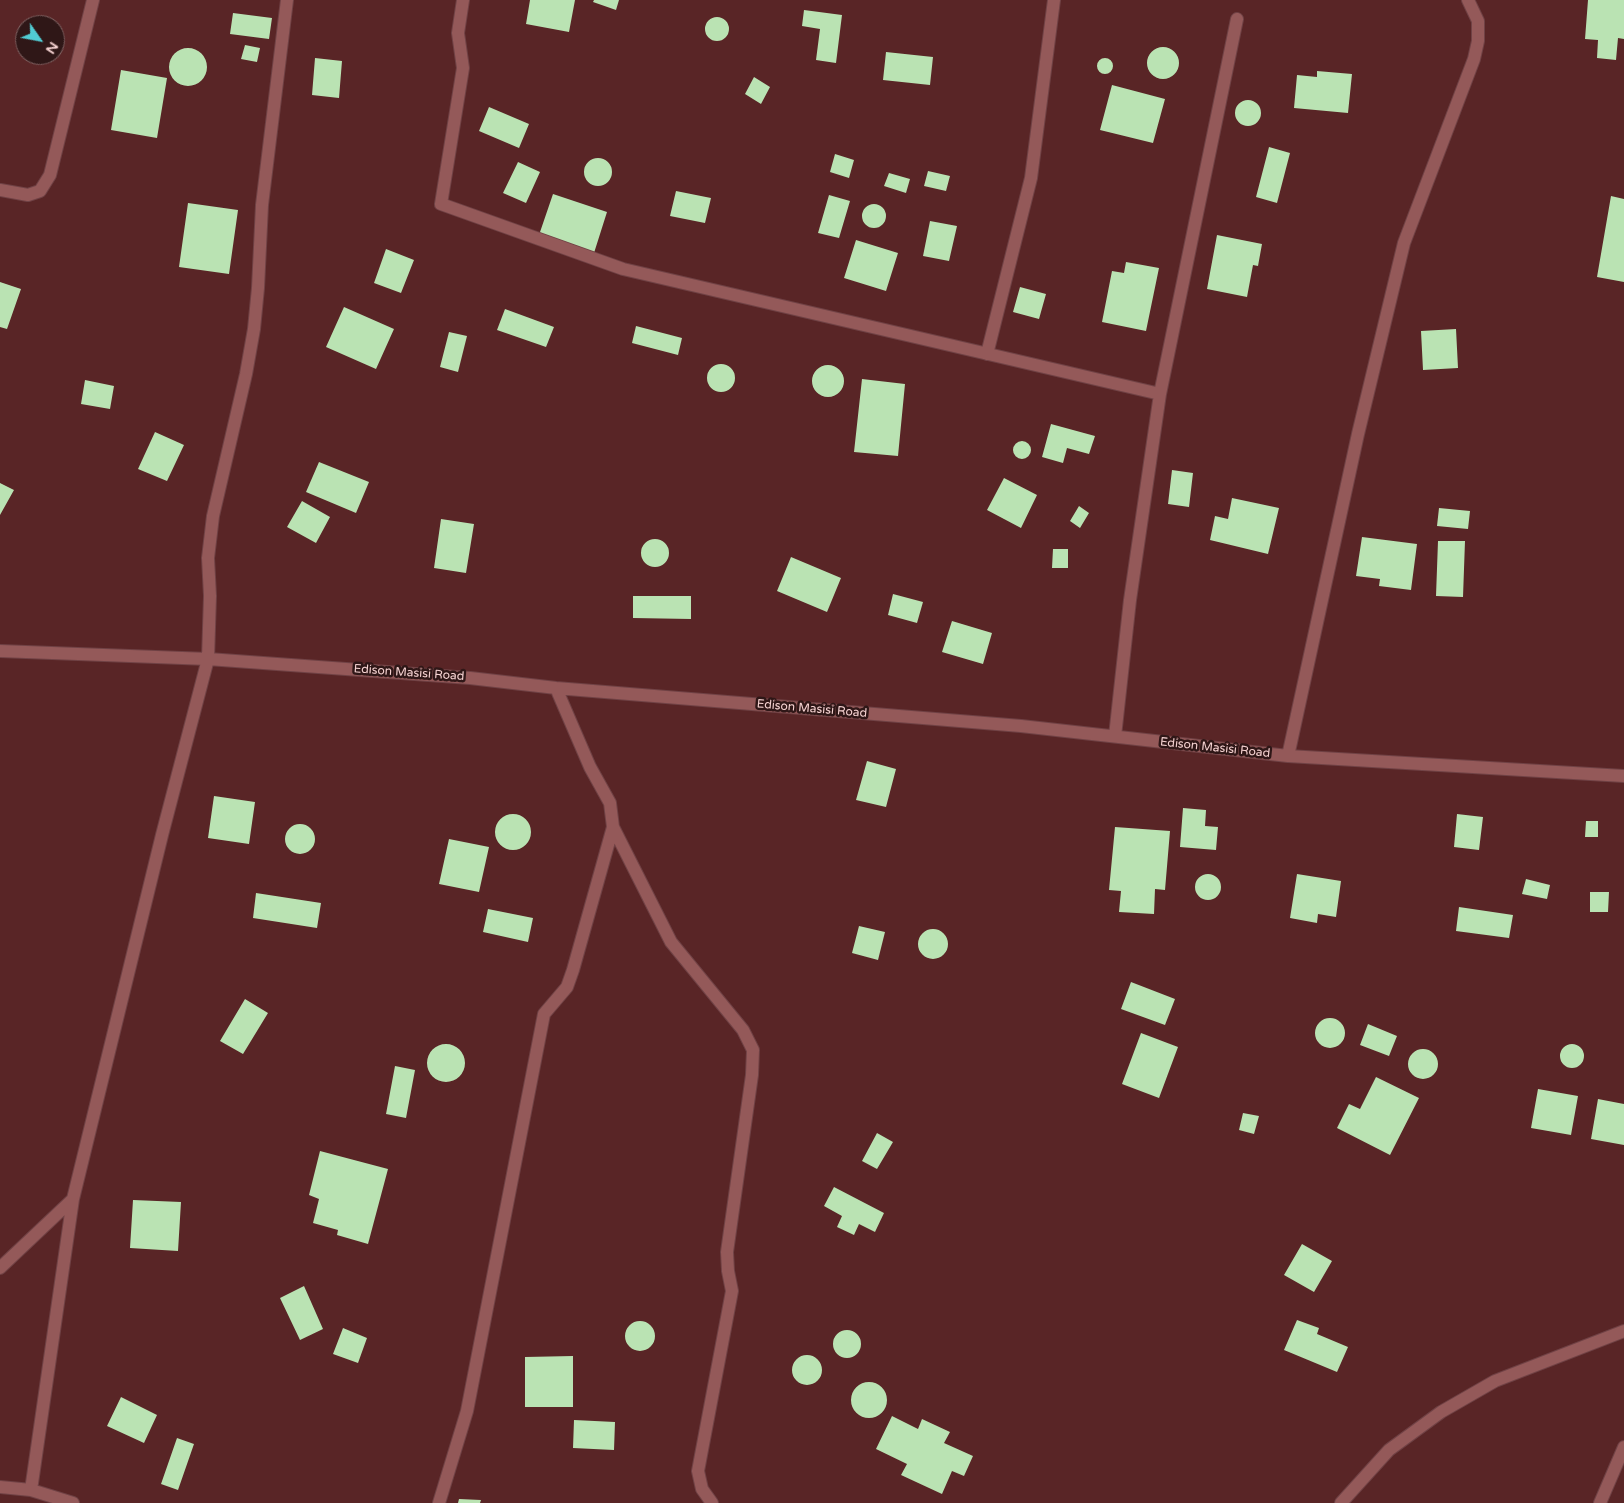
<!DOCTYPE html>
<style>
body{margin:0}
#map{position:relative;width:1624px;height:1503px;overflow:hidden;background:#592526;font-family:"Varela Round",sans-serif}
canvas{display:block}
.north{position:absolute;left:15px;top:15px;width:50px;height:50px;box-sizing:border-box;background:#2f1717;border:1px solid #7f6262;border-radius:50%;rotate:123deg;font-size:14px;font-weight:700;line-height:20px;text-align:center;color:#f6d3d2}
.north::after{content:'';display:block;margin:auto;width:18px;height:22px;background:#51ccd3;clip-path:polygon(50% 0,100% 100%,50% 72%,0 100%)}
</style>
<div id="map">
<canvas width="1624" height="1503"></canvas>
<div class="north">N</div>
</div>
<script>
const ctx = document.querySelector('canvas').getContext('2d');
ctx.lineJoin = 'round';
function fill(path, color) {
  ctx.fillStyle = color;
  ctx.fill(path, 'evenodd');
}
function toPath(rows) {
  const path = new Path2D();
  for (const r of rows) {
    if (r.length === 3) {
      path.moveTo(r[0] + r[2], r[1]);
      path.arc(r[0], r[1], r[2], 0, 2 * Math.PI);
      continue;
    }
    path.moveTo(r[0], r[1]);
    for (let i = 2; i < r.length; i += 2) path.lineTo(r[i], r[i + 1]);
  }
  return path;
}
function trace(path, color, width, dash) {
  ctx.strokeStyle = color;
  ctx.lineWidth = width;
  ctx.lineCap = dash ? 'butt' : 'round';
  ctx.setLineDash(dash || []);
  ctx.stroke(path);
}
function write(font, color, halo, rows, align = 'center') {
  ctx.font = font + ' "Varela Round",sans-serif';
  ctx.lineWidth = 5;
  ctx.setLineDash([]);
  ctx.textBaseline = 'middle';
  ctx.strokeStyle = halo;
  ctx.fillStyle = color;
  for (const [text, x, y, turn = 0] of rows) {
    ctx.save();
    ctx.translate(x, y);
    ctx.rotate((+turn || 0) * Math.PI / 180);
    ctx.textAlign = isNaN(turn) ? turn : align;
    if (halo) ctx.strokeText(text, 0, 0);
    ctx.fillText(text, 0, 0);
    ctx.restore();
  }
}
fill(toPath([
 [530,0,575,0,569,32,526,24],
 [594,0,619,0,616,10,593,2],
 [1588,0,1624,0,1624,39,1618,38,1616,60,1597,58,1598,40,1585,39],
 [804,10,842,15,836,63,816,60,820,29,802,26],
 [233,13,272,18,269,39,230,34],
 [717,29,12],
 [245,45,260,48,257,62,241,59],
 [1163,63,16],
 [188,67,19],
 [886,52,933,57,930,85,883,80],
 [1105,66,8],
 [315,58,342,61,339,98,312,95],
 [121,70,167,78,157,138,111,130],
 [1317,71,1352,74,1348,113,1294,108,1297,75,1317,77],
 [754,77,770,87,761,104,745,94],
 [1112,85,1165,99,1153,143,1100,130],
 [1248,113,13],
 [489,107,529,124,519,148,479,131],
 [1269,147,1290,153,1277,203,1256,197],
 [835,154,854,160,849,178,830,172],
 [598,172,14],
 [518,162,540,172,526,203,503,193],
 [928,171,950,176,946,191,924,186],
 [889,173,910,179,906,193,884,186],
 [676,191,711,198,705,223,670,216],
 [553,194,607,212,594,253,539,235],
 [829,195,850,201,839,238,818,233],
 [1611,196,1624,199,1624,282,1597,277],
 [188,203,238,210,229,274,179,267],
 [874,216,12],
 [930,221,957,226,949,261,923,256],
 [1217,235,1262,244,1258,266,1253,265,1247,297,1207,289],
 [856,240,898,253,886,291,844,278],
 [386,249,414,260,401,293,374,283],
 [1126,262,1159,268,1146,331,1102,322,1112,271,1124,273],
 [0,282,21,289,7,329,0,327],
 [1020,287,1046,294,1039,319,1013,312],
 [344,307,394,329,376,369,326,347],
 [505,309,554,327,546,347,497,330],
 [636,326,682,338,678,355,632,343],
 [1456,329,1458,368,1423,370,1421,331],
 [449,332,467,336,458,372,440,367],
 [721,378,14],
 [828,381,16],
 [862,379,905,384,898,456,854,452],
 [85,380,114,386,110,409,81,404],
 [1051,424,1095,436,1089,454,1067,448,1063,463,1042,457],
 [155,432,184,445,167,481,138,469],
 [1022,450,9],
 [319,462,369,482,356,513,306,492],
 [1172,470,1193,473,1189,507,1168,504],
 [1004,478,1037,495,1021,528,987,510],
 [0,483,14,490,0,515],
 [1232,498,1279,508,1268,554,1210,540,1215,516,1228,519],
 [302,501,330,517,316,543,287,527],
 [1079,506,1089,513,1080,528,1070,521],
 [1439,508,1470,511,1468,529,1437,526],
 [441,519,474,524,466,573,434,568],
 [1362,537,1417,544,1411,590,1379,586,1380,579,1356,576],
 [655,553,14],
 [1438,541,1465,541,1463,597,1436,596],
 [1053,549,1068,549,1068,568,1052,568],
 [791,557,841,578,827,612,777,591],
 [893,594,923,602,917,623,888,615],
 [633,596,691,596,691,619,633,618],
 [952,621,992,633,983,664,942,652],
 [867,761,896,769,886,807,856,800],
 [214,796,255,802,249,844,208,838],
 [1183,808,1206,810,1205,826,1218,827,1216,850,1180,847],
 [513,832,18],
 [1457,814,1483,817,1479,850,1454,847],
 [1586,821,1598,821,1598,837,1585,837],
 [300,839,15],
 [1115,827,1170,831,1165,890,1155,889,1154,914,1119,912,1121,891,1109,890],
 [449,839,489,847,479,892,439,884],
 [1297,874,1341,881,1336,917,1318,914,1317,923,1290,918],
 [1208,887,13],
 [1526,879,1550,885,1547,899,1522,894],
 [1590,892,1609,892,1608,912,1590,912],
 [256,893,321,903,317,928,253,918],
 [1459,907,1513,915,1509,938,1456,931],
 [488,909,533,918,528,942,483,932],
 [859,926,885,932,878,960,852,953],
 [933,944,15],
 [1131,982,1175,999,1165,1025,1121,1009],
 [245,999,268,1013,243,1054,220,1041],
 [1330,1033,15],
 [1368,1024,1397,1036,1389,1056,1360,1045],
 [1141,1033,1178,1047,1159,1098,1122,1084],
 [1572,1056,12],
 [446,1063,19],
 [1423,1064,15],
 [395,1066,415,1070,406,1118,386,1114],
 [1376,1077,1419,1098,1390,1155,1337,1128,1349,1104,1360,1109],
 [1538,1089,1578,1096,1571,1135,1531,1128],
 [1598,1099,1624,1104,1624,1145,1591,1139],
 [1243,1113,1259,1116,1254,1134,1239,1130],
 [877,1133,893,1142,877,1169,862,1161],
 [320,1151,388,1169,368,1244,337,1235,338,1230,313,1223,319,1199,309,1195],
 [834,1187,884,1213,875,1232,859,1224,854,1235,837,1227,842,1216,824,1206],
 [133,1200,181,1202,178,1251,130,1248],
 [1302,1244,1332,1261,1314,1292,1284,1275],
 [304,1286,323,1329,300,1340,280,1298],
 [1297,1320,1319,1328,1317,1334,1348,1347,1337,1372,1284,1350],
 [640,1336,15],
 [343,1328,367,1338,358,1363,333,1354],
 [847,1344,14],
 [807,1370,15],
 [573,1356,573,1407,525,1407,525,1357],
 [869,1400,18],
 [121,1397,157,1415,144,1443,107,1426],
 [892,1416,918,1429,922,1419,950,1432,944,1443,973,1456,964,1476,952,1471,942,1494,901,1475,907,1464,876,1449],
 [574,1420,615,1422,614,1450,573,1448],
 [177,1438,194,1444,178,1490,161,1484],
 [459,1499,481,1500,480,1503,458,1503]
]), '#bae3b3');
const minor = toPath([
 [463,0,458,33,463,68,441,204,623,269,1160,394],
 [0,190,28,195,40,191,50,175,93,0],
 [987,354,1031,178,1054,0],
 [0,651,208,659,470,678,556,688,1021,726,1288,756,1624,776],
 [1115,736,1130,600,1160,394,1237,19],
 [1288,756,1358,434,1404,243,1474,59,1478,41,1478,21,1468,0],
 [613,827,671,942,743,1030,753,1050,752,1075,727,1252,728,1271,732,1291,698,1471,702,1489,712,1503],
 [0,1268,73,1199],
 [0,1487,31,1490,73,1503],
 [31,1490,73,1199,162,835,208,659,210,596,208,558,213,516,246,374,254,329,258,288,262,205,287,0],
 [439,1503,467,1411,544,1014,567,987,573,970,613,827,610,803,590,767,556,688],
 [1341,1503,1389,1450,1441,1412,1495,1381,1624,1331],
 [1600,1503,1624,1447]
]);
trace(minor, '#704245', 14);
trace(minor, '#945959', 12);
write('12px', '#f6d3d2', '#2f1717', [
 ["Edison Masisi Road",409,673,4],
 ["Edison Masisi Road",812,709,5],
 ["Edison Masisi Road",1215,748,6]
]);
</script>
